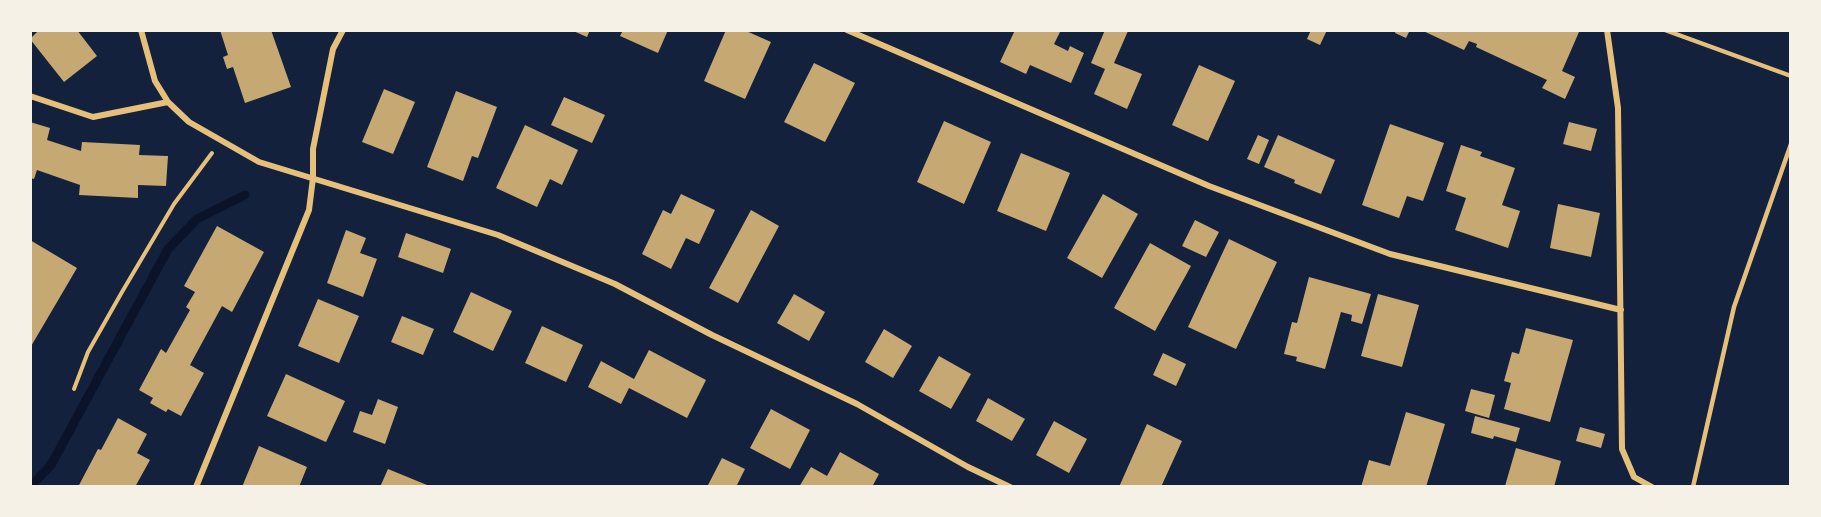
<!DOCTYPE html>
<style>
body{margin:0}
#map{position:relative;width:1821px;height:517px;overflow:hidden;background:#14213d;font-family:Barlow,sans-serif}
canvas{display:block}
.frame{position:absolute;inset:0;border:32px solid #f6f1e7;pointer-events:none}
</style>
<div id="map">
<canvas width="1821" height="517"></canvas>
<div class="frame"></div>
</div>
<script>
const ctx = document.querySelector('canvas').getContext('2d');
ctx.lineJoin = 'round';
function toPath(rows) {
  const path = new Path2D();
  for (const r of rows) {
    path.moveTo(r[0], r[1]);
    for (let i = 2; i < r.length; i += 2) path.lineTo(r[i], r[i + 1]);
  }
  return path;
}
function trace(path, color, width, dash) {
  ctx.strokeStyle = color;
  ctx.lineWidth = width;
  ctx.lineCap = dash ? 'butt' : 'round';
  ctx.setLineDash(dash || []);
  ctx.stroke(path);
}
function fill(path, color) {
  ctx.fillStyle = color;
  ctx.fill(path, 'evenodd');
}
trace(toPath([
 [30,487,51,465,168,249,197,219,245,195]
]), '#0b132b', 9);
fill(toPath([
 [39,30,77,30,97,56,64,82,30,39],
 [220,30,271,30,291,87,245,103,233,67,227,69,223,57,228,55],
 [571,30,590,30,587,37],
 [623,30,668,30,658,53,620,36],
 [726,30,744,30,771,42,745,99,704,81],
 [1015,30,1061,30,1054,44,1068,51,1070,46,1084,53,1071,83,1030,65,1026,74,1000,62],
 [1105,30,1128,31,1114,63,1142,74,1127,109,1094,94,1105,69,1091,63],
 [1311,30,1327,30,1320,45,1307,39],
 [1396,30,1410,30,1406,38,1395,33],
 [1421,30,1575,30,1579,32,1562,71,1575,77,1565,99,1542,88,1547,80,1476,47,1477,44,1469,41,1464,50],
 [814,63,855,83,825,142,784,122],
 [1199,65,1235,81,1208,141,1172,125],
 [384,89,415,102,393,154,362,142],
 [456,91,497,107,478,158,472,156,463,181,427,167],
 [564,97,605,115,592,143,551,125],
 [944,121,991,142,964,204,917,182],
 [30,122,50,128,47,140,81,151,82,142,140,145,139,155,168,156,166,186,138,185,138,198,79,195,80,185,37,170,34,179,30,178],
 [1569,122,1597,129,1591,151,1563,144],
 [1390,124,1444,143,1423,201,1407,196,1399,218,1362,205],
 [525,125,578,150,562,185,550,179,537,207,496,188],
 [1258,135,1269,140,1259,164,1247,159],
 [1278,135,1335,160,1321,194,1294,183,1295,180,1264,167],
 [1461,145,1482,152,1480,156,1515,168,1502,205,1520,211,1508,248,1455,230,1466,198,1446,191],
 [1021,153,1070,173,1046,231,997,211],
 [681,194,715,210,699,244,686,238,671,269,642,254,663,210,671,214],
 [1103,194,1138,214,1102,278,1067,258],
 [1558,204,1600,213,1591,257,1550,248],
 [751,210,779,226,738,303,709,288],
 [1195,220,1219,232,1206,257,1182,246],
 [217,226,264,252,232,312,222,306,190,365,204,373,181,416,168,409,166,412,150,403,153,398,139,390,161,349,166,353,190,310,186,307,195,292,184,286],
 [346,230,366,238,360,253,377,259,363,297,327,283],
 [406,233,451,249,443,273,398,257],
 [1229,239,1277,262,1236,349,1188,327],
 [30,240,77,268,30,348],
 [1150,243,1191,266,1155,331,1114,308],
 [1309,277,1371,294,1362,324,1351,321,1352,315,1341,312,1325,369,1296,361,1297,357,1284,354,1292,322,1297,323],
 [471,292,512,311,493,351,453,332],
 [794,294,825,312,809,341,777,323],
 [1378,294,1419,305,1402,367,1361,356],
 [318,299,359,316,339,363,298,346],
 [402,316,434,329,423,355,391,342],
 [542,326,583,345,566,382,525,363],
 [1526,328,1573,340,1550,422,1504,409,1511,383,1504,381,1512,352,1519,354],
 [884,329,912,346,893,378,865,362],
 [649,350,706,380,687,418,629,388,621,404,588,387,601,361,634,379],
 [1163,353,1186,364,1176,386,1153,375],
 [939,356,971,374,951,409,919,391],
 [286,374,345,401,326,442,267,416],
 [1471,389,1495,395,1489,418,1465,411],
 [988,398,1025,419,1012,441,976,421],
 [378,399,398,407,385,444,353,432,360,411,372,415],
 [771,409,810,430,790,469,750,448],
 [1406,412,1445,424,1426,487,1361,487,1369,460,1390,466],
 [1475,416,1520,428,1516,442,1494,436,1493,439,1471,433],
 [118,418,147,434,137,453,150,460,135,487,78,487,98,449,101,450],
 [1054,421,1087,439,1069,473,1036,455],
 [1147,424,1182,441,1161,487,1119,487],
 [1580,427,1605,434,1601,448,1576,441],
 [259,446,307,467,299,487,242,487],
 [1516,448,1561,461,1554,487,1505,486],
 [840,452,879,474,872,487,799,487,811,467,827,476],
 [722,458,745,469,736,487,712,487,708,485],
 [388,469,427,485,426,487,380,487]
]), '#c6a872');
trace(toPath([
 [74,389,88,352,122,292,174,204,212,153]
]), '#e5c07b', 4);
trace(toPath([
 [1665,30,1791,76],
 [1693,487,1734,307,1791,144]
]), '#e5c07b', 4.5);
trace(toPath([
 [141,30,155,81,168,102,189,122,259,162,498,235,615,284,712,335,857,404,968,467,1010,487],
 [847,30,1209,186,1390,254,1621,310],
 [1607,30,1618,108,1622,449,1634,477,1652,487],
 [30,96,93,117,168,102],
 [196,487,309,210,313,178,313,149,333,49,343,30]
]), '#e5c07b', 6);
</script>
